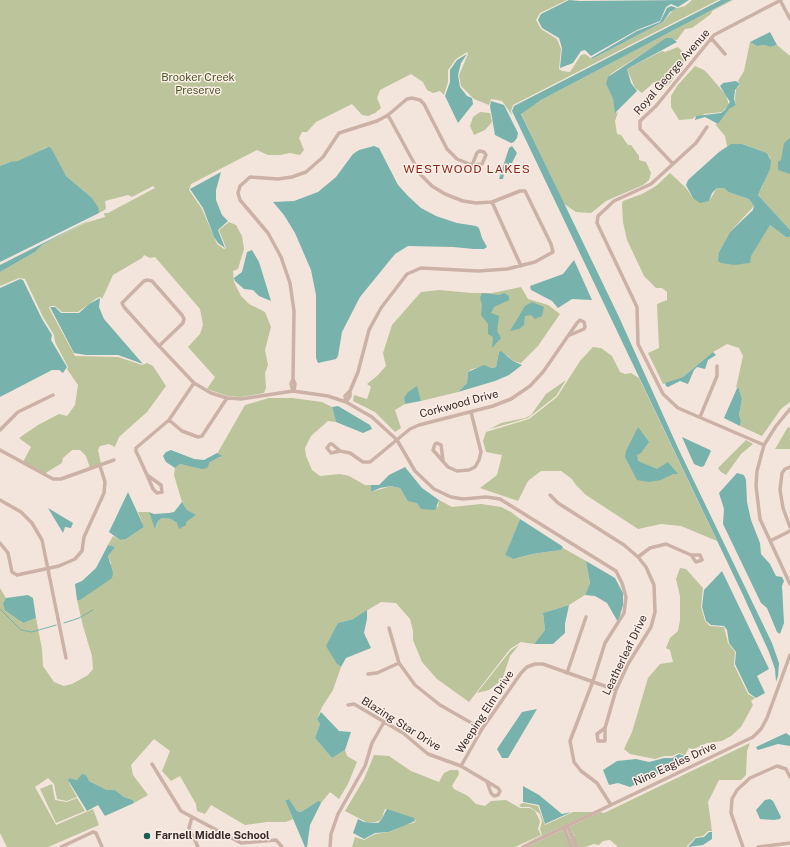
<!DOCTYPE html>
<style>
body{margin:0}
canvas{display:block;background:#f3e5db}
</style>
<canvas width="790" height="847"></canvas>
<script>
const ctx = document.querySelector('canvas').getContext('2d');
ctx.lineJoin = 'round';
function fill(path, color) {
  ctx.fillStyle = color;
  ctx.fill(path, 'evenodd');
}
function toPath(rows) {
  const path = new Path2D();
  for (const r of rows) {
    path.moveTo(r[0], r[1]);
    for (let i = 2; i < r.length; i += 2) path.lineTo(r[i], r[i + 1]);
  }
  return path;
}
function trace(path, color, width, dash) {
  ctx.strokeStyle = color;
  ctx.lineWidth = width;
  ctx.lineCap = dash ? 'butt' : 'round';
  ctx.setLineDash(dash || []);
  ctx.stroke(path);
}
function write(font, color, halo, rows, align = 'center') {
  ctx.font = font + ' "Public Sans",sans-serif';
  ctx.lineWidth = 3;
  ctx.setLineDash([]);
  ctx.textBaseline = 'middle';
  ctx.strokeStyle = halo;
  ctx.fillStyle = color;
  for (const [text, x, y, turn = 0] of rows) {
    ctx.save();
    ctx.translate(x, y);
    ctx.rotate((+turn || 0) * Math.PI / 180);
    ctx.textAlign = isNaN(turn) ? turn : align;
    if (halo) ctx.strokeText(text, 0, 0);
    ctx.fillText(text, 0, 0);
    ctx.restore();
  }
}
fill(toPath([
 [0,0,567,0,540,13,536,20,541,29,557,39,561,49,559,69,562,71,570,72,581,55,585,54,592,59,663,22,674,9,685,6,692,0,718,0,513,105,511,111,512,115,502,101,491,99,489,105,474,99,461,86,459,75,468,54,467,52,456,59,448,70,448,82,444,95,440,91,433,93,427,90,423,82,411,74,380,90,377,98,381,108,375,113,368,116,362,115,352,104,316,122,307,132,302,132,299,138,304,150,300,155,290,153,280,155,268,155,257,150,191,184,189,190,202,209,217,244,224,249,226,248,219,230,229,222,236,225,242,236,244,249,238,269,233,271,234,282,241,296,249,304,265,312,271,327,265,350,268,365,265,373,266,388,264,393,241,397,228,396,207,389,215,377,188,347,200,334,203,325,200,309,155,257,150,258,144,255,142,258,113,275,102,299,101,297,97,298,78,312,62,312,55,306,50,306,49,308,75,356,118,357,142,365,147,363,153,366,166,386,147,412,119,437,115,447,109,444,100,446,98,450,101,464,90,468,86,456,80,450,72,450,63,458,62,463,44,474,23,462,31,447,19,438,38,425,59,414,67,416,75,405,78,385,67,369,68,367,55,342,54,335,43,317,25,279,19,278,0,286,0,272,35,252,42,245,85,223,105,217,104,213,108,213,155,188,153,186,132,197,128,195,105,201,106,209,99,213,91,197,66,176,47,147,18,162,10,162,0,166],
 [731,0,733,0,712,11,711,14,692,28,685,29,677,40,666,39,618,69,611,74,606,84,613,99,616,113,618,112,615,121,617,134,621,135,628,145,631,145,639,156,639,160,646,162,651,173,649,180,643,185,606,201,591,213,576,212,564,204,521,113,541,100],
 [750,42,757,46,765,45,770,47,777,45,790,56,790,230,758,195,763,185,770,158,767,153,742,144,727,146,725,136,715,124,718,124,728,109,736,105,735,99,736,89,740,85,738,81,744,71],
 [678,47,687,56,682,68,667,86,662,87,654,82,642,93,635,88,627,69,662,51,665,52],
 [695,66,704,70,708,74,726,95,729,105,722,112,704,114,702,116,696,116,692,119,679,120,671,107,671,96,677,86],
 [480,112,490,113,492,122,485,130,474,135,470,126,473,117],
 [670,173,686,188,693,198,709,201,717,188,724,188,728,192,749,199,754,206,730,232,719,252,721,263,744,264,770,225,786,237,790,237,790,402,781,409,762,436,740,426,741,421,739,415,742,399,738,386,736,388,743,356,739,348,727,344,713,352,683,377,663,384,648,353,659,348,657,304,667,300,667,292,662,288,656,288,644,276,627,240,623,222,622,204,623,201,642,194,656,186],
 [521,287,528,299,548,305,560,314,538,346,521,363,513,361,508,356,499,352,496,367,492,368,487,366,472,369,468,372,467,383,458,392,421,401,417,391,404,398,405,404,395,410,401,428,395,432,375,412,353,401,354,395,367,399,371,387,367,384,377,376,386,366,383,353,392,325,421,292,439,290,472,293,492,293],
 [593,347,601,348,612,356,620,372,625,374,631,373,639,378,717,541,681,526,661,524,638,529,586,495,576,485,572,479,561,471,541,471,528,481,518,501,480,488,497,475,502,455,486,452,483,441,486,432,529,419,557,397,580,361],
 [566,380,556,396,528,418,490,429,501,423,525,418,531,415,546,394],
 [269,398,292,398,322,402,332,407,336,422,328,421,320,428,311,436,305,448,306,456,312,470,320,476,340,474,349,476,365,485,371,485,371,492,391,486,400,488,403,493,438,507,439,500,452,507,481,504,501,507,511,512,520,519,505,555,515,559,532,554,561,550,563,548,586,561,590,583,585,595,569,605,543,613,545,630,534,644,521,642,510,649,469,702,437,679,422,662,413,640,413,631,410,619,396,603,381,602,353,619,338,623,337,664,341,667,333,690,322,707,317,719,320,724,315,738,332,758,345,750,347,756,357,762,348,784,339,799,330,792,321,803,315,803,301,812,297,811,289,799,285,800,293,819,286,822,267,822,245,825,211,805,205,814,197,811,196,804,180,776,171,781,162,771,170,751,154,739,131,765,133,775,148,795,134,803,133,800,124,797,115,790,107,790,89,781,86,777,77,780,70,778,69,783,77,797,67,801,57,799,54,784,48,778,35,787,56,825,93,809,99,825,48,847,7,847,0,833,0,588,6,598,3,603,22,623,36,618,42,649,43,666,54,682,64,686,72,684,88,675,93,669,92,656,83,626,77,600,80,600,111,563,108,556,114,547,108,545,113,536,120,540,126,539,144,527,138,512,149,512,156,528,158,521,162,518,171,519,177,523,185,522,195,515,187,510,182,502,174,475,175,468,180,464,192,466,208,465,211,461,221,457,217,454,245,405],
 [788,427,790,428,790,449,775,449],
 [746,440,753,444,741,454,726,475,721,472,718,468],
 [680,568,686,569,703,588,701,607,705,621,710,626,724,627,728,643,735,652,734,665,748,694,755,698,751,701,753,705,741,727,731,736,722,741,707,743,694,749,689,748,685,755,679,753,672,756,664,756,655,759,630,754,624,749,632,732,648,678,660,664,673,662,670,650,666,648,670,638,678,631,680,620,680,596,676,579],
 [519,645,510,656,502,680,489,690,477,693,511,650],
 [750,743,747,751,746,775,741,780,719,780,708,802,712,831,708,831,703,836,696,837,686,847,618,847,610,840,603,841,599,845,594,844,585,847,527,847,563,830,567,840,570,839,566,828,572,838,575,836,569,827,600,812,604,813],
 [374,755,389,756,411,771,439,782,444,773,450,770,458,770,459,774,452,786,454,789,468,796,476,804,485,806,491,801,506,800,520,808,530,808,535,811,540,821,538,829,541,835,515,847,352,847,355,837,364,840,375,834,390,832,406,824,414,823,416,820,385,809,381,820,376,822,366,822,345,811,364,779],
 [52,784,55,800,67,802,77,798,85,811,56,823,40,789],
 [523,803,538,806,545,825,573,812,593,812,519,847,542,835,540,829,542,821,540,814,530,807,521,807,519,805]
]), '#bbc49a');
fill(toPath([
 [569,0,580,1,689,0,678,7,671,4,666,7,660,21,637,30,591,56,585,50,581,51,573,63,560,68,562,48,559,38,542,28,538,20,541,14],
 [721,0,731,0,541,100,521,114,619,317,678,448,772,643,779,663,778,676,776,682,775,669,769,652,743,595,512,111,514,106],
 [671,6,677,8,670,12,663,22,592,59,591,58,637,31,660,22,667,8],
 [770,32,777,45,770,47,765,45,757,46,750,42],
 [666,38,672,38,677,42,627,69,631,83,637,91,615,113,613,99,606,84,608,77],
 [467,54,461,63,458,75,460,87,467,96,472,98,473,104,458,123,445,96,450,82,450,70,457,60],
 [736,81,740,84,735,90,734,99,736,105,729,109,718,124,705,117,695,120,696,116,721,113,725,110,730,102,720,86,723,83],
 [491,101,504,105,518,133,517,138,514,142,511,143,495,135,490,106],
 [790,138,790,174,778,170,778,162,781,160,784,143],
 [731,144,742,144,767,153,771,161,770,169,758,195,790,230,790,237,786,237,770,225,751,256,750,263,734,265,721,263,718,261,719,252,730,232,753,210,754,206,749,199,728,192,724,188,717,188,712,193,709,201,700,203,693,198,686,185,688,180,719,152],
 [374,146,379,148,398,185,408,196,421,208,436,216,457,223,476,226,479,228,482,238,487,247,484,249,474,249,453,247,408,246,395,254,360,297,342,332,338,356,336,359,318,363,316,358,316,295,311,270,295,233,284,215,273,202,294,201,318,192,336,177,353,154,359,150],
 [512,146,517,153,512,163,509,163,508,172,504,174,503,179,499,179,509,148],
 [48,147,51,148,66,176,91,197,98,207,99,213,0,262,0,166,10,162,18,161],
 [221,172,216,190,216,200,222,215,228,221,218,230,225,248,218,243,214,237,203,208,190,189],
 [97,216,42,245,35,252,0,272,0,265],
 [252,250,259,262,271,301,259,296,253,290,244,289,235,281,234,278,242,272,247,252],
 [574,260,592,300,572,299,558,308,552,301,531,290,530,286,563,274],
 [20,279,23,280,42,319,52,335,51,340,67,367,63,373,59,370,52,370,0,397,0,288],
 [482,293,499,295,504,293,509,296,509,300,494,307,491,313,499,316,497,331,501,338,492,348,493,337,488,334,488,324,481,315,482,305,480,298],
 [100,298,99,307,104,319,143,364,118,355,86,355,74,353,50,307,55,307,61,313,79,313,89,304],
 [532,302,544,307,542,316,535,319,531,315,525,316,524,325,519,329,510,331,525,306],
 [501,351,513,361,522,365,509,375,495,381,458,392,467,383,468,372,484,365,492,368,496,367,499,352],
 [713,352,716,355,708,360,705,369,697,367,694,370,688,384,680,381,668,387,666,386,665,383,683,377],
 [417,386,421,401,405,404,404,398,408,392],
 [738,386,742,399,739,415,741,421,740,426,724,418],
 [338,406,370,425,372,429,363,433,336,422,332,407],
 [638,427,649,442,641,453,637,455,638,461,657,469,668,462,678,474,673,474,661,480,649,482,637,480,625,457,626,451],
 [682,437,710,450,711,451,704,466,701,467,694,464],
 [171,450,194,459,204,460,217,453,222,456,210,462,207,468,202,469,180,464,175,468,166,462,163,456,166,452],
 [405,467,422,488,439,500,435,510,421,509,417,503,408,501,400,488,391,486,380,488,371,492,371,485,379,485,389,475],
 [737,473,744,475,746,480,747,502,751,520,760,543,761,554,770,564,776,576,782,577,784,581,782,586,784,623,780,634,777,632,767,608,761,603,723,524,724,509,719,493],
 [128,492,144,527,126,539,120,540,109,532],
 [182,502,187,510,196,515,186,522,186,525,179,529,177,523,171,519,162,518,158,521,155,529,149,512,154,514,169,513,174,512],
 [48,508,73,523,71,528,65,527,63,533],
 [520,519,562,546,563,548,561,550,532,554,514,559,505,555],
 [108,545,115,547,108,556,113,573,112,578,80,600,77,600,75,584,82,581,96,568],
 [586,561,615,578,623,593,623,605,618,622,607,603,595,596,585,595,590,583],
 [722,571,769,669,757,676,765,693,756,698,749,693,735,664,736,652,729,643,727,630,724,626,711,625,706,621,702,607,704,590],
 [28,595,33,598,36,618,23,623,5,610,3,603,6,598],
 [569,605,565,624,565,633,553,644,534,644,545,630,543,613],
 [367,610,367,619,364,633,371,648,346,658,341,667,337,664,326,646,338,623,353,619],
 [537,709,508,758,502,758,497,749,522,712],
 [321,712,339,731,351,732,345,750,332,758,315,738,320,724,317,719],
 [786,733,790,736,790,746,778,744,758,750,757,749,756,747],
 [679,754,691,758,630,787,618,783,609,785,603,770,617,761,636,759,649,762,664,758,672,758],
 [82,774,86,775,89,781,107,790,115,790,124,797,133,800,134,803,105,816,98,805,87,811,68,780,70,778,77,780],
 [523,786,539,795,562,814,571,812,545,824,539,805,523,802],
 [289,799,297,811,301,812,315,803,319,801,321,803,310,825,307,847,305,847,285,800],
 [770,799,773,801,781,817,780,819,774,820,760,819,756,810,765,800],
 [387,809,414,818,415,821,389,832,375,833,364,839,353,833,358,819,364,822,378,823,381,820],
 [709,832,712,832,712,839,703,845,688,847,696,838,704,837]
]), '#78b2ad');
trace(toPath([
 [0,609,21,630,32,632,56,625],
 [64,623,79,618,93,610]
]), '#78b2ad', 1);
trace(toPath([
 [780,0,790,19],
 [711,38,725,54],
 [707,127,696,143,651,184,614,201,598,216,597,223,637,307,638,344,663,394,678,408,764,445],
 [673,164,640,129,640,121,656,106,714,35,781,0],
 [492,202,521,266],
 [147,280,152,281,182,315,184,319,183,323,159,346,124,307,122,303,144,281,147,280],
 [159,346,194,383,211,393,227,398,241,399,293,391,328,396,346,402,372,417,397,440,415,471,434,489,451,497,463,499,486,497,500,499,616,571,622,583,626,597,624,613,605,643,593,681,570,741,574,762,581,771,597,783,611,805],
 [293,379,295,384,294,391],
 [293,391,291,384,293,379,294,311,290,283,281,257,268,233,240,200,238,193,240,186,250,177,278,179,292,177,306,172,323,157,339,133,377,121,388,115,407,99,412,98,420,100,424,104,447,149,457,159,472,165,477,153,479,151,484,152,486,155,482,164,472,165],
 [346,402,345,396,350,391,358,372,369,330,381,308,407,274,421,268,478,271,507,269,535,262,553,252,551,244,525,191,520,191,492,202,476,203,463,201,445,194,432,186,420,174,388,115],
 [346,402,350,396,350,391],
 [790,409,776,426,764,445,757,471,756,486,760,519,790,584],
 [700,417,717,376,717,366],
 [169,420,182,431,198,437,202,436,227,398],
 [0,430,18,412,53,395],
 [0,450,53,479,61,479,114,460],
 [340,451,331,453,327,448,330,444,332,444,340,451,350,453,363,462,370,462,410,429,419,425,493,406,511,399,530,386,543,372,577,323,580,320,584,322,585,327,584,329,570,335],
 [443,460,441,445,437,443,435,444,433,450,448,467,457,471,469,470,475,467,479,460,481,452,471,412],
 [790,467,785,469,782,473,780,490,783,508,790,527],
 [147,475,161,485,162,492,157,493,153,489,147,475,136,451,136,448,169,420,194,383],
 [550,495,558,503,624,545,638,557,646,567,654,585,655,612,651,627,628,664,616,690,605,728,605,741,598,741,597,734,605,728],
 [0,500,21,512,32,523,42,540,66,658],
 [770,541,790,531],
 [0,543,8,553,12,572,17,575,59,566,75,559,82,551,84,537,104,493,105,482,100,466],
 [638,557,650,548,666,544,691,555,700,555,702,560,696,562,691,555],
 [389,628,399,663,415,685,440,705,482,729],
 [567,673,586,617],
 [368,674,377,673,399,663],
 [348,705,354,704,403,733,428,754,461,766,498,788,500,791,498,795,494,796,491,793,487,782],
 [152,764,181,811,241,843,276,840,282,847],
 [461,766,482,729,521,673,527,667,535,664,543,664,616,690],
 [192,817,189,828,198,847],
 [567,826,573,837,576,847],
 [564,828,571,847],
 [61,847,93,832,96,833,102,847],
 [330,847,331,834,338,814,365,766,372,743,384,722],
 [523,847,753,737,761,729,767,718,790,655],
 [743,847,731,813,732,799,737,790,750,778,777,766,786,769,790,777],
 [758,847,790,843]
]), '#ccb2a6', 3.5);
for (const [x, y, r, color] of [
 [147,836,4,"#1a5c58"]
]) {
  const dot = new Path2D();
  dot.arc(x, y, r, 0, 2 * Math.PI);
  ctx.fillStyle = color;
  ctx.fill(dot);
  trace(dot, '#fbefe8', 1.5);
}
write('11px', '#382a27', '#fbefe8', [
 ["Royal George Avenue",672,72,-49],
 ["Corkwood Drive",459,404,-15],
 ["Leatherleaf Drive",625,655,-64],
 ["Weeping Elm Drive",485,712,-57],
 ["Blazing Star Drive",401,724,32],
 ["Nine Eagles Drive",675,764,-25]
]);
write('11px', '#4d5829', '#fbefe8', [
 ["Brooker Creek",198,78],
 ["Preserve",198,91]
]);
write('bold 11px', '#382a27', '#fbefe8', [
 ["Farnell Middle School",155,836]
], 'left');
ctx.letterSpacing = '1px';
write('12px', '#8c271b', '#fbefe8', [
 ["WESTWOOD LAKES",467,169]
]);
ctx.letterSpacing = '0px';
</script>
